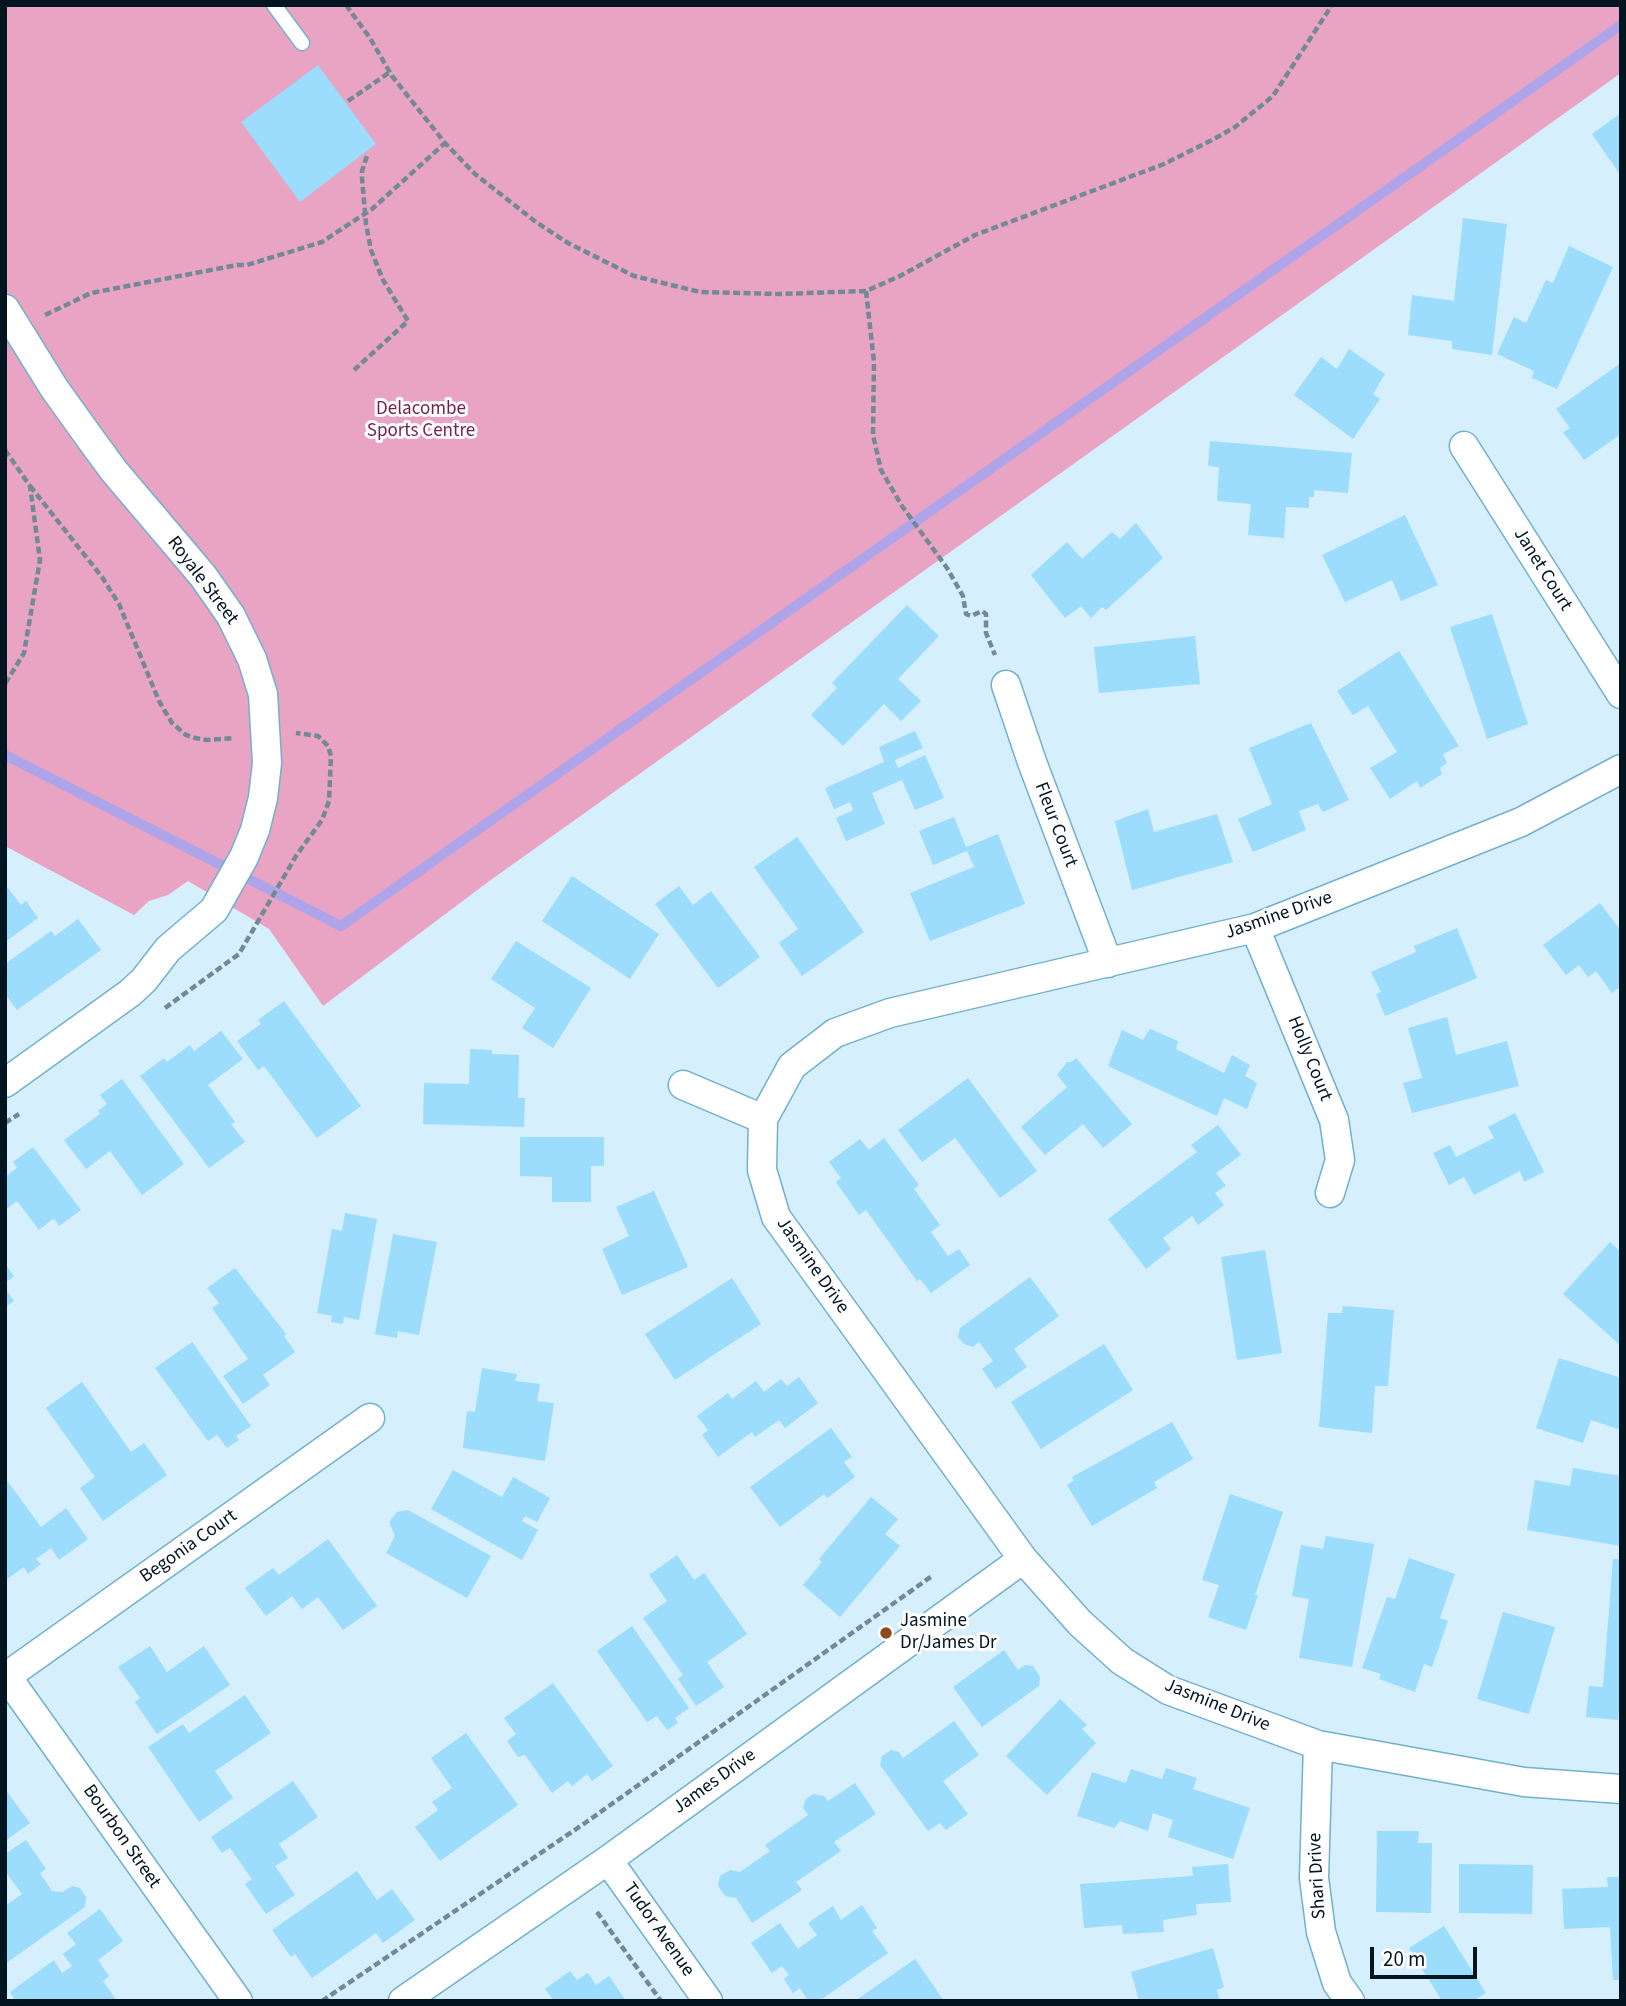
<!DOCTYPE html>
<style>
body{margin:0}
#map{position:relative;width:1626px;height:2006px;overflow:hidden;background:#d6effc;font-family:"Source Sans 3",sans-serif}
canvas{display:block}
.frame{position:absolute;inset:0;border:7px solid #001520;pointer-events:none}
.scale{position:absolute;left:1370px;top:1947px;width:107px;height:32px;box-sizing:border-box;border:4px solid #001520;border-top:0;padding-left:9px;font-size:21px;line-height:24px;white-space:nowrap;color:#001520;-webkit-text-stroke:5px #fff;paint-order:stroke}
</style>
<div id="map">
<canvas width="1626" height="2006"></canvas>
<div class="frame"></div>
<div class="scale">20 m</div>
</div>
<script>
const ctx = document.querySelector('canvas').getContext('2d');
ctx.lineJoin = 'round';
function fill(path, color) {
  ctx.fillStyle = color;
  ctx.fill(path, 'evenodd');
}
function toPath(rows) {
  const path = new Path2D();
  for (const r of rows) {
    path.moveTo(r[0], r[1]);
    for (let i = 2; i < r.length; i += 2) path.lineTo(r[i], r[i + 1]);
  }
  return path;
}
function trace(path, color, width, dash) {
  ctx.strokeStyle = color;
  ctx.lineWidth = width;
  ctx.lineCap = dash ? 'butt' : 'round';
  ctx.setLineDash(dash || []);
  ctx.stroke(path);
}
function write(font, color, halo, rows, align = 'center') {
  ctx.font = font + ' "Source Sans 3",sans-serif';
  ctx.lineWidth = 6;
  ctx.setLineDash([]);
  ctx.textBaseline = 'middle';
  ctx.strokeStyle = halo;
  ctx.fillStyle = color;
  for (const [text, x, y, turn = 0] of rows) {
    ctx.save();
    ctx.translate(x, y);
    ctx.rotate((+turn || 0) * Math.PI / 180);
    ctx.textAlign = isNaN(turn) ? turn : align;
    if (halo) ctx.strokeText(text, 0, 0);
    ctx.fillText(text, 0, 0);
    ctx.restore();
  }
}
fill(toPath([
 [5,5,1621,5,1621,73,488,882,323,1006,269,929,188,881,168,895,149,901,134,915,5,846]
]), '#e9a3c3');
trace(toPath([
 [5,755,341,926,1621,25]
]), '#aea4e9', 10);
fill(toPath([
 [318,65,376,144,300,202,241,122],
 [1621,113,1621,171,1619,173,1592,134],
 [1463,218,1507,224,1492,355,1452,349,1452,341,1408,335,1412,295,1454,301],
 [1569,246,1613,267,1557,389,1532,378,1534,371,1497,354,1514,317,1526,323,1546,280,1553,283],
 [1349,349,1385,374,1373,394,1380,399,1353,439,1294,395,1321,357,1337,369],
 [1621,363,1621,434,1584,460,1563,432,1570,428,1556,409],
 [1210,441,1352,453,1348,493,1314,490,1314,497,1309,497,1309,508,1286,507,1284,538,1248,535,1251,504,1217,501,1219,467,1208,466],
 [1405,515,1438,585,1401,601,1392,580,1345,602,1322,555],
 [1136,523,1163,558,1106,610,1102,607,1091,618,1081,606,1065,618,1031,575,1067,542,1082,559,1112,532,1120,539],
 [907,605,939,636,898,679,921,701,901,721,884,704,843,746,811,715,837,688,832,683],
 [1492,614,1528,724,1487,739,1450,627],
 [1195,636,1200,684,1099,693,1094,647],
 [1399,651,1459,746,1443,754,1447,763,1440,768,1442,774,1420,788,1417,781,1390,799,1370,768,1397,752,1368,706,1353,715,1337,691],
 [1311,723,1349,800,1323,812,1318,804,1299,811,1306,830,1253,852,1238,819,1272,804,1249,748],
 [915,731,923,748,895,760,898,768,925,755,944,798,915,810,902,780,872,793,885,824,846,841,836,818,853,810,850,802,834,809,825,788,884,762,879,747],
 [1148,809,1154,832,1217,814,1233,862,1132,890,1115,821],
 [954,817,966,847,998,834,1025,904,930,941,910,893,974,867,967,851,933,865,919,831],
 [797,837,864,932,802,976,779,943,798,929,754,867],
 [572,876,659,934,630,979,542,921],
 [679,886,693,905,711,891,760,957,718,988,655,904],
 [8,888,21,905,26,901,38,918,5,942,5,891],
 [1600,903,1621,931,1621,986,1612,993,1596,971,1588,977,1579,965,1566,975,1543,945],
 [78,919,101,950,17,1010,5,994,5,964,51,931,55,936],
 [1457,928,1477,978,1385,1016,1376,994,1381,992,1371,972,1416,952,1414,946],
 [516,941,591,988,553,1048,522,1028,535,1008,491,979],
 [284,1001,361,1106,317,1138,264,1066,258,1070,237,1041,261,1024,258,1020],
 [1447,1017,1456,1055,1507,1041,1519,1086,1412,1113,1403,1083,1422,1078,1408,1028],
 [1150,1029,1178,1041,1176,1049,1224,1073,1232,1055,1250,1065,1245,1076,1257,1083,1247,1109,1224,1098,1217,1116,1108,1066,1122,1030,1143,1040],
 [221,1031,243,1059,208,1085,235,1122,231,1124,245,1142,209,1168,140,1076,164,1058,167,1062,190,1045,194,1051],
 [470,1049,492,1050,492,1054,519,1055,518,1098,525,1098,524,1127,423,1124,424,1083,469,1084],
 [1076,1058,1132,1124,1103,1148,1083,1124,1045,1155,1021,1127,1067,1087,1057,1075,1067,1062,1072,1062],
 [968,1078,1037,1171,1000,1198,955,1138,922,1162,898,1130],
 [122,1079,184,1164,142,1195,110,1151,86,1169,64,1140,100,1114,98,1111,107,1104,100,1095],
 [1515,1113,1544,1172,1524,1182,1520,1171,1474,1195,1464,1177,1449,1185,1433,1153,1450,1145,1456,1157,1494,1138,1488,1127],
 [1218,1125,1241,1155,1216,1173,1226,1186,1215,1193,1224,1205,1198,1225,1192,1216,1163,1238,1171,1249,1146,1269,1108,1219,1197,1152,1191,1145],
 [520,1137,604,1137,604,1166,591,1166,591,1202,552,1202,552,1177,520,1176],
 [884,1138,919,1185,914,1189,940,1225,931,1232,948,1256,959,1249,970,1265,931,1293,920,1279,917,1281,866,1210,859,1215,836,1182,841,1178,829,1162,860,1139,869,1150],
 [33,1147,81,1210,59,1226,54,1218,39,1230,17,1201,5,1210,5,1177,17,1168,13,1162],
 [654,1191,688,1267,622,1295,602,1249,629,1236,616,1207],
 [345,1213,377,1219,359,1320,344,1317,343,1324,331,1322,332,1316,317,1313,332,1229,342,1231],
 [393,1234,437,1242,419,1335,398,1331,397,1338,375,1334],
 [1610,1242,1621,1252,1621,1346,1563,1294],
 [1265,1250,1282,1353,1237,1360,1221,1257],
 [5,1264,14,1276,5,1283],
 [235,1268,286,1334,284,1336,295,1352,263,1375,270,1385,243,1404,223,1376,248,1359,212,1308,219,1303,207,1288],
 [1030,1277,1059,1316,1014,1349,1027,1367,996,1389,982,1369,993,1361,979,1342,973,1347,964,1344,958,1337,960,1328],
 [732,1278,761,1324,675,1380,645,1334],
 [5,1288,14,1301,5,1307],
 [1343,1306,1394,1310,1388,1386,1375,1386,1372,1433,1319,1427,1328,1313,1342,1313],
 [192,1342,251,1426,236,1436,239,1440,227,1448,217,1435,208,1441,155,1368],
 [1104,1344,1133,1390,1041,1449,1011,1402],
 [1559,1358,1621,1378,1621,1430,1591,1420,1583,1443,1536,1428],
 [482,1368,517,1374,515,1381,540,1384,537,1401,554,1403,545,1461,463,1448,467,1411,475,1412],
 [799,1377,818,1403,785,1428,779,1420,755,1437,752,1432,718,1457,702,1435,708,1430,697,1416,728,1393,732,1399,756,1381,764,1392,781,1379,787,1386],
 [82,1382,131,1452,144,1443,167,1475,103,1521,80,1488,95,1477,46,1408],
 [1172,1422,1193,1459,1154,1482,1157,1488,1092,1526,1067,1485,1074,1480,1072,1477],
 [831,1428,852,1457,844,1462,855,1477,827,1498,824,1494,780,1527,750,1487],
 [1573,1468,1621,1476,1621,1546,1527,1530,1535,1480,1570,1486],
 [453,1470,502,1497,513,1477,550,1498,537,1522,525,1516,522,1521,538,1530,522,1560,431,1509],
 [5,1478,41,1527,66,1508,88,1539,59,1560,51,1548,36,1559,41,1564,28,1574,24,1567,7,1579,5,1575],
 [1230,1494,1283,1512,1255,1595,1258,1595,1246,1630,1208,1617,1219,1585,1202,1580],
 [871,1497,898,1519,885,1534,900,1546,840,1617,803,1585,822,1562,819,1559],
 [408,1510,491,1556,467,1598,386,1553,395,1536,389,1522,397,1512],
 [1326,1536,1374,1544,1352,1667,1299,1658,1309,1599,1292,1596,1301,1545,1323,1549],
 [328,1539,377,1606,343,1630,318,1597,302,1609,292,1596,266,1616,245,1588,273,1568,279,1575],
 [677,1555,694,1580,704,1573,747,1634,707,1662,724,1687,696,1706,678,1679,683,1675,643,1618,667,1601,649,1575],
 [1409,1558,1455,1574,1440,1618,1448,1621,1432,1667,1424,1664,1415,1692,1379,1679,1381,1674,1362,1668,1387,1597,1395,1599],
 [1613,1559,1621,1559,1621,1691,1618,1720,1586,1717,1589,1686,1603,1687],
 [1503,1612,1555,1627,1529,1714,1477,1699],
 [632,1626,689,1708,675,1718,678,1723,667,1730,657,1716,647,1722,597,1651],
 [150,1646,167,1672,204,1646,230,1685,157,1734,135,1702,140,1698,118,1667],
 [1004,1650,1018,1670,1025,1665,1033,1666,1040,1677,1039,1686,982,1727,953,1687],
 [553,1683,613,1766,592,1781,587,1774,572,1786,568,1781,552,1793,525,1755,518,1757,507,1741,516,1734,504,1718],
 [245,1695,271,1733,215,1771,233,1798,199,1822,148,1747,183,1724,189,1733],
 [1060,1699,1087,1725,1082,1729,1096,1743,1047,1795,1006,1756],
 [954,1721,979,1755,943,1781,968,1814,946,1830,940,1823,928,1831,880,1765,882,1756,891,1750,899,1752,903,1758],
 [466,1733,518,1805,440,1861,415,1827,438,1810,432,1802,452,1788,431,1758],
 [1166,1768,1197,1778,1193,1789,1250,1808,1233,1859,1168,1837,1173,1820,1153,1813,1148,1831,1120,1821,1114,1828,1077,1816,1092,1772,1126,1783,1131,1769,1162,1779],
 [293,1781,318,1817,279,1844,288,1858,275,1866,295,1895,266,1914,245,1884,252,1879,230,1848,222,1853,211,1837],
 [855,1783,876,1814,834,1842,841,1851,796,1882,802,1890,752,1923,736,1898,725,1896,718,1886,720,1876,730,1870,740,1872,770,1851,765,1845,808,1815,803,1808,806,1799,813,1794,824,1796,828,1801],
 [5,1789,30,1823,5,1841],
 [1377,1831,1419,1831,1418,1843,1432,1843,1431,1913,1376,1912],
 [26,1840,46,1869,40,1873,52,1891,63,1892,72,1886,80,1888,86,1897,85,1907,5,1964,5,1906,22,1894,5,1871,5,1854],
 [1228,1864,1231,1902,1196,1904,1197,1915,1163,1920,1164,1932,1123,1934,1122,1925,1084,1928,1080,1884,1193,1876,1192,1867],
 [1459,1864,1533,1865,1532,1914,1459,1913],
 [357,1871,377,1900,392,1889,415,1920,383,1943,376,1933,312,1978,295,1954,291,1957,272,1930],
 [1607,1877,1621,1877,1621,1980,1613,1980,1610,1927,1564,1929,1562,1889,1608,1887],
 [862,1905,877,1928,872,1931,888,1953,819,2001,808,2001,800,1988,793,1993,784,1979,789,1975,782,1966,772,1973,751,1943,780,1923,798,1949,817,1935,808,1923,833,1906,841,1920],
 [100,1909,123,1941,98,1960,109,1976,103,1981,117,2001,16,2001,10,1992,54,1960,62,1973,72,1966,63,1954,76,1944,67,1933],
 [1444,1926,1486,1993,1473,2001,1442,2001,1409,1948],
 [1213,1948,1224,1987,1217,1990,1220,2001,1139,2001,1131,1972],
 [915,1959,944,2001,855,2001],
 [570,1971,577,1980,588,1973,596,1985,609,1976,626,2001,554,2001,545,1989]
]), '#9cdcfc');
const service = toPath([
 [274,5,302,43]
]);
const minor = toPath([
 [5,309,54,388,92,441,114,471,203,576,231,616,252,659,263,694,267,763,263,798,255,830,244,857,214,910,168,949,144,980,130,993,5,1083],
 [1464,446,1621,694],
 [1006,685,1032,762,1108,963],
 [1621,769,1521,822,1255,928,890,1013,835,1033,792,1066,763,1119,762,1170,776,1217,1023,1559,1080,1623,1122,1661,1168,1690,1318,1745,1524,1782,1621,1789],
 [1255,928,1334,1120,1340,1160,1330,1193],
 [683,1085,763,1119],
 [5,1674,238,2001],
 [7,1676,370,1418],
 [1318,1745,1314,1878,1321,1932,1337,1983,1350,2001],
 [608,1860,708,2001],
 [403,2001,608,1860,1023,1559]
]);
trace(service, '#71b0ce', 17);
trace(minor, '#71b0ce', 31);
trace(toPath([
 [346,5,370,38,392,76,445,143,475,174,536,222,568,243,634,276,700,292,779,294,866,291,900,276,975,235,1164,164,1214,139,1235,127,1273,96,1332,5],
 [348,101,390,72],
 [866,291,874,362,873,435,881,470,902,506,947,568,963,596,966,614,971,616,982,611,986,614,986,633,995,655],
 [45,315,91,293,237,265,247,265,322,242,372,209,445,143],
 [354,370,408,321,383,280,371,250,366,224,362,178,362,171,368,153],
 [5,450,30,486,40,560,24,653,5,684],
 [30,486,102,577,119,604,159,701,172,723,186,735,195,738,207,740,235,738],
 [165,1008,239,954,296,856,322,820,329,801,331,756,328,746,318,736,296,733],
 [5,1123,19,1114],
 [597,1912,661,2001],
 [322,2001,585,1823,932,1576]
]), '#738a96', 4.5, [7, 3.5]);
trace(service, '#fff', 14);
trace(minor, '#fff', 28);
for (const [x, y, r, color] of [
 [886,1633,7,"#8e4a1e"]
]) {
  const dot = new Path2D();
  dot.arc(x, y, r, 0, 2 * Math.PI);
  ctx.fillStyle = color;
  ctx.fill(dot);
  trace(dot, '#fff', 2.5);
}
write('19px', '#741f4e', '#fff', [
 ["Delacombe",421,410],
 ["Sports Centre",421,432]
]);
write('19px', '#001520', '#fff', [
 ["Janet Court",1542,570,58],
 ["Royale Street",202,581,53],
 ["Fleur Court",1055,825,69],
 ["Jasmine Drive",1279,916,-19],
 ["Holly Court",1309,1059,68],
 ["Jasmine Drive",812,1266,55],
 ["Begonia Court",189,1547,-35],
 ["Jasmine Drive",1217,1706,22],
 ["James Drive",715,1782,-36],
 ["Bourbon Street",121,1837,55],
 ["Shari Drive",1318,1876,-93],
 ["Tudor Avenue",658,1930,55]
]);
write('19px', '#001520', '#fff', [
 ["Jasmine",900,1622],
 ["Dr/James Dr",900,1644]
], 'left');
</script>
